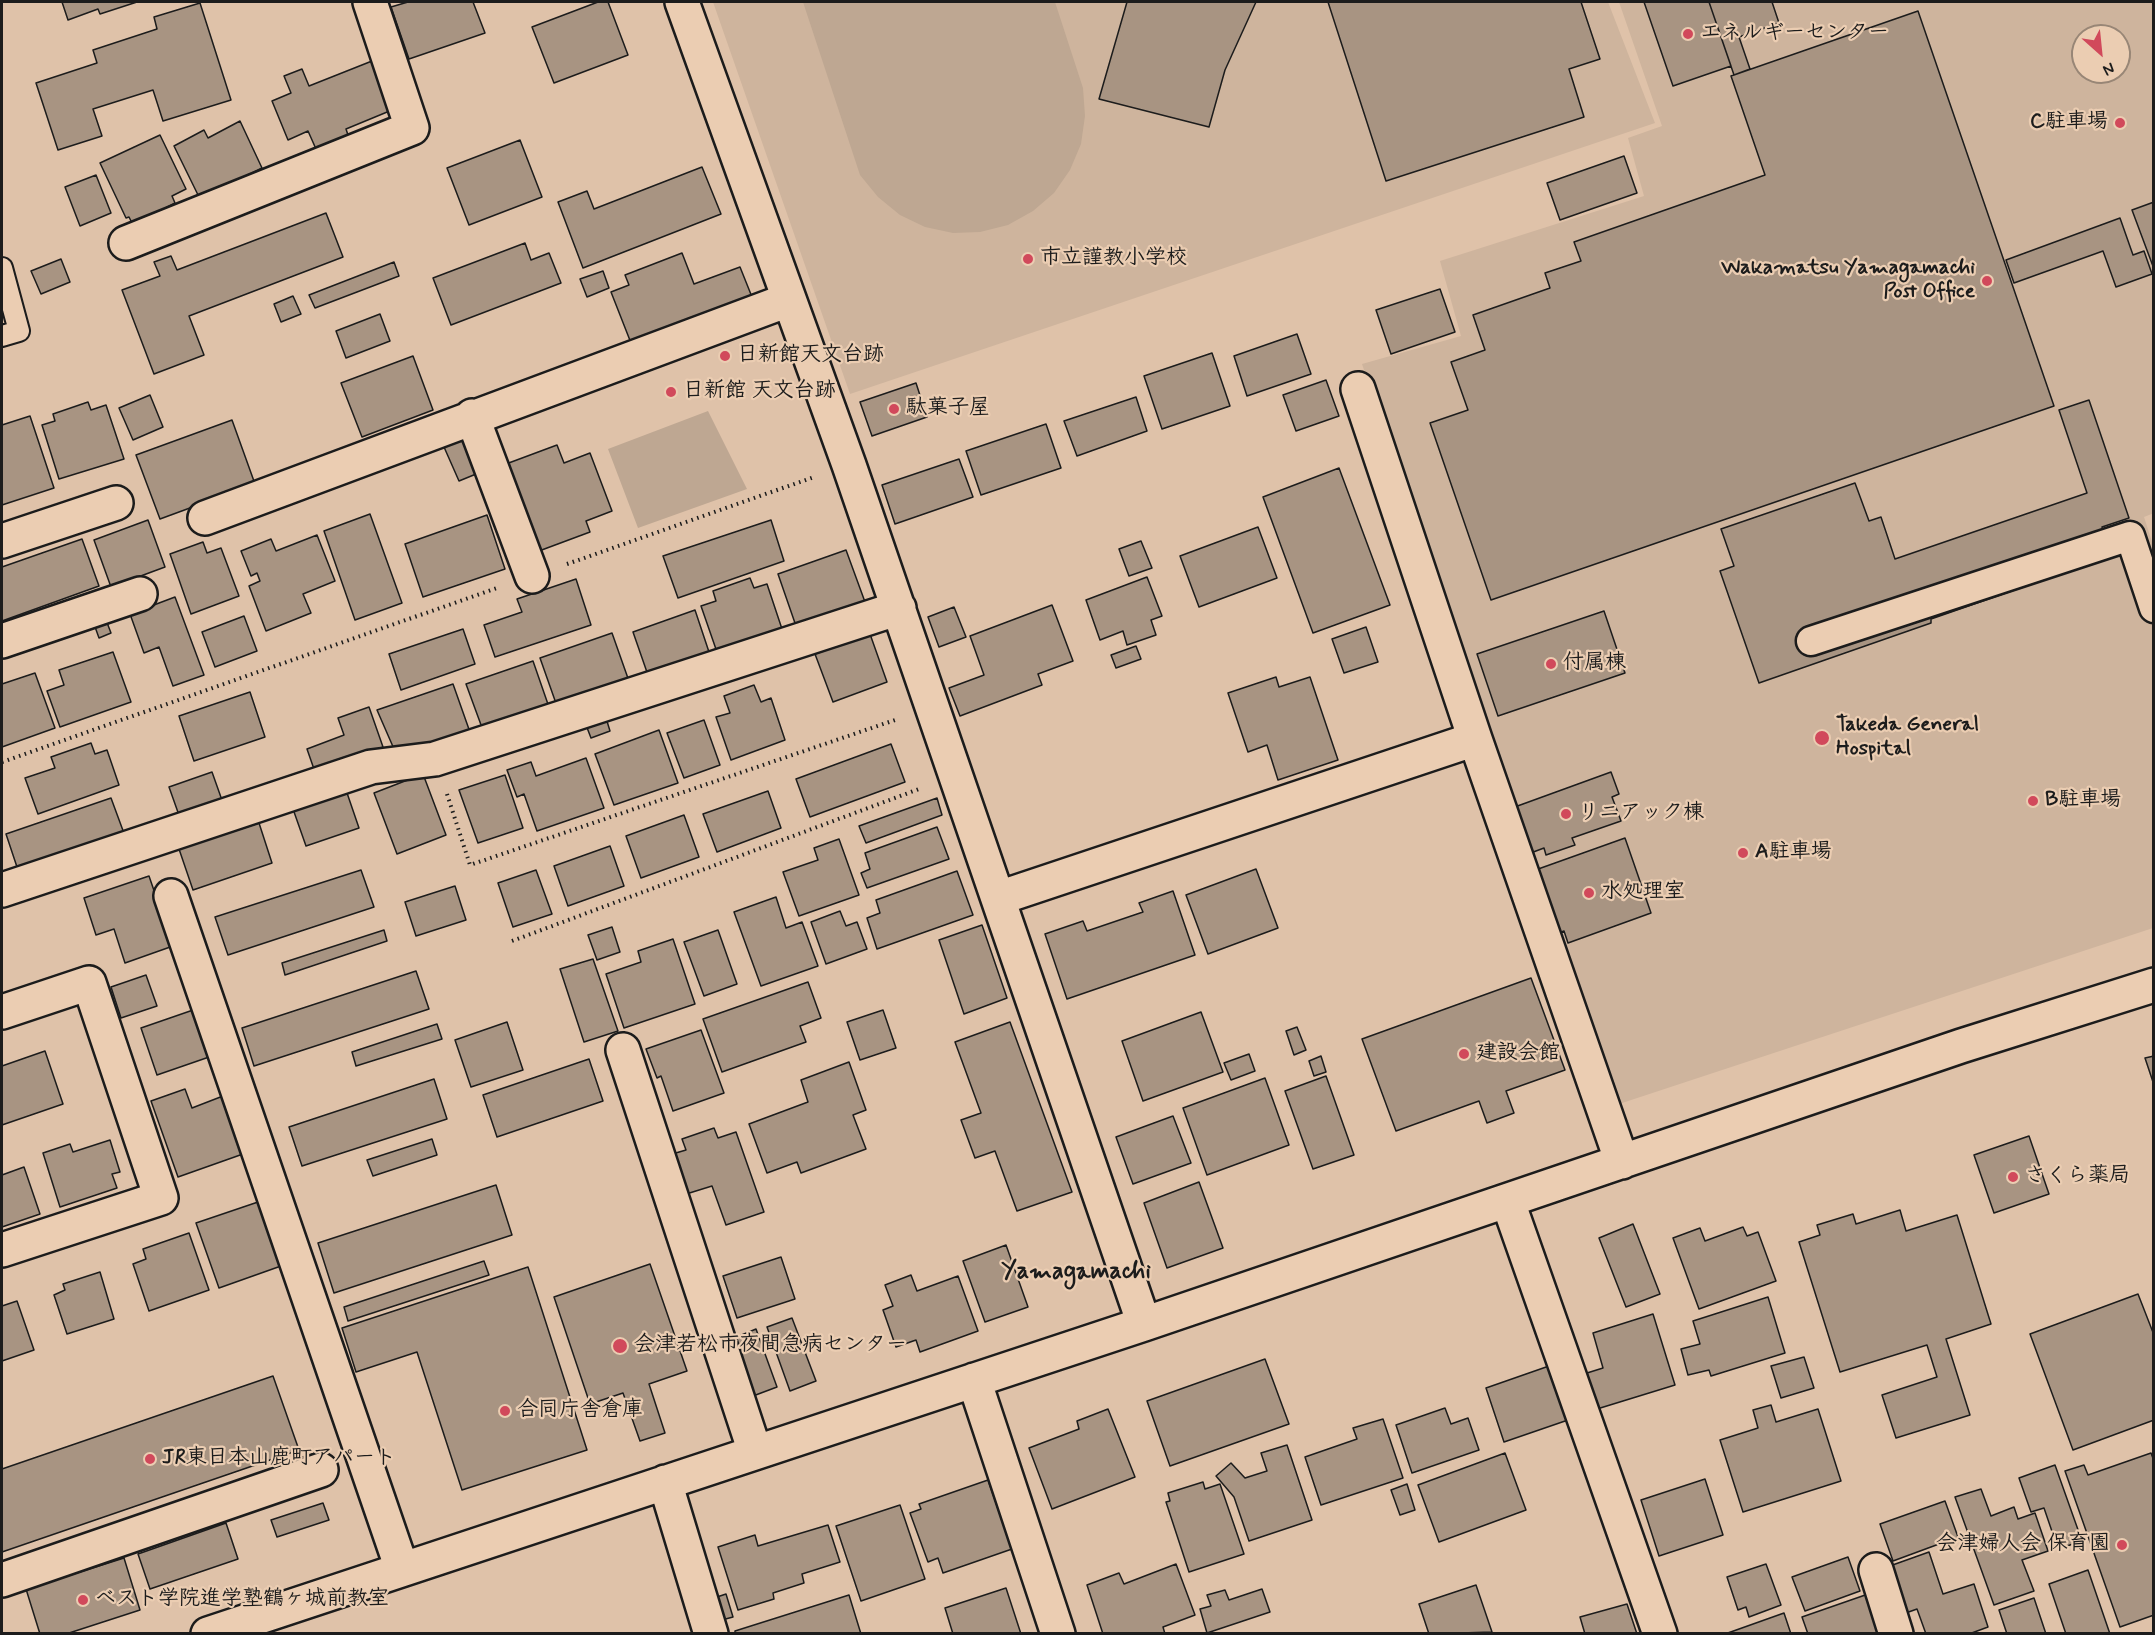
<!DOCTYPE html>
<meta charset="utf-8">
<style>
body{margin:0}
#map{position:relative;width:2155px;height:1635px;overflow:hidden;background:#dfc2a9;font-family:Mynerve,sans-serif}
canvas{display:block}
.frame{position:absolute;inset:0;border:3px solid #1c1c1c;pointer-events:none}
.north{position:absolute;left:2071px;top:24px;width:60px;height:60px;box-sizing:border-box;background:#ebcdb2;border:2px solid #988676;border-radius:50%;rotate:153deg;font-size:16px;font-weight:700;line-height:24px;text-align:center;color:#1c1c1c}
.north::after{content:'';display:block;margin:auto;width:21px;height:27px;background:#d1495b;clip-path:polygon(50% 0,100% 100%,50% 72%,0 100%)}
</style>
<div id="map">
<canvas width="2155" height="1635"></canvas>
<div class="frame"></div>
<div class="north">N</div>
</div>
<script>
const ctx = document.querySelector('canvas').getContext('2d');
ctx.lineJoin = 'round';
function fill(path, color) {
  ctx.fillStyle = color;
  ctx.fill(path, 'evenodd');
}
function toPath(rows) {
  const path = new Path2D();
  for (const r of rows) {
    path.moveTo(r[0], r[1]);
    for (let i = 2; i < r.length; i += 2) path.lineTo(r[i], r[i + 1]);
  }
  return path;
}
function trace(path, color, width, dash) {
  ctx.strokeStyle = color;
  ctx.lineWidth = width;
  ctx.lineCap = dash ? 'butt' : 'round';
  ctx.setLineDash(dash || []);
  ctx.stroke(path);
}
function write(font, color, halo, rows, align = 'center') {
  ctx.font = font + ' Mynerve,"Klee One",sans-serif';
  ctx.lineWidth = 4.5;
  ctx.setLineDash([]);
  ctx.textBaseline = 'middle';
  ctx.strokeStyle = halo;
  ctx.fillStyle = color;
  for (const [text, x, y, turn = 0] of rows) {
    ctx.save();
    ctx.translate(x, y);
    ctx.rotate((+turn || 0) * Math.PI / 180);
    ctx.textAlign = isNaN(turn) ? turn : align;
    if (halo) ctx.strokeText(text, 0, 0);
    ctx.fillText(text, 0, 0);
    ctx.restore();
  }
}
fill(toPath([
 [713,2,1608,2,1655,123,850,394],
 [1619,2,2153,2,2154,513,2144,517,2154,548,2153,928,1616,1105,1362,364,1461,336,1440,261,1644,196,1628,138,1662,126],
 [2083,36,2119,36,2119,72,2083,72]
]), '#ceb49d');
fill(toPath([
 [803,2,1055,2,1083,88,1085,116,1081,144,1070,170,1054,193,1033,211,1008,225,980,232,953,233,925,227,900,215,878,197,860,175],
 [708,411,747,489,638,528,608,449]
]), '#bea792');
const building = toPath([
 [62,2,137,2,100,14,98,9,68,20,62,2],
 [408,2,473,2,485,33,409,59,391,7,408,2],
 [598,2,608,2,628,55,554,83,532,27,598,2],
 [1127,2,1256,2,1225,70,1209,127,1099,99,1127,2],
 [1328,2,1581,2,1600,59,1569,69,1584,117,1386,181,1328,2],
 [1644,2,1709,2,1731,66,1673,86,1644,2],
 [1709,2,1772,2,1779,23,1739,37,1750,69,1734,75,1709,2],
 [200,3,231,100,163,121,153,90,93,109,102,136,58,150,36,83,97,63,93,50,157,29,154,17,200,3],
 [1918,11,2054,406,1491,600,1430,423,1468,410,1451,362,1485,350,1473,315,1550,288,1545,273,1581,261,1574,242,1765,175,1731,76,1918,11],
 [372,61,392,110,346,129,348,135,316,149,308,131,288,140,272,101,291,93,284,76,302,69,309,86,372,61],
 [240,121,262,168,200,199,174,146,204,130,208,138,240,121],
 [160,135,186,189,172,196,175,203,133,225,129,217,126,218,100,163,160,135],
 [520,140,542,197,469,225,447,168,520,140],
 [1624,156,1637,193,1560,220,1547,183,1624,156],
 [702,167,721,214,583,268,558,202,587,191,594,209,702,167],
 [96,175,111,213,80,226,65,187,96,175],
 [2154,202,2154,269,2132,210,2154,202],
 [326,213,343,257,189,316,204,355,154,374,122,290,160,276,154,262,171,256,177,270,326,213],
 [2120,218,2133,255,2144,251,2152,274,2116,287,2103,251,2014,283,2006,260,2120,218],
 [525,243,531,260,549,253,561,283,451,325,433,278,525,243],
 [682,253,694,284,740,267,752,297,631,343,611,292,629,285,625,275,682,253],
 [61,259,70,282,41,294,31,271,61,259],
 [394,262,399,276,315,308,309,295,394,262],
 [603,271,609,288,587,297,580,279,603,271],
 [1440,289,1455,332,1391,354,1376,310,1440,289],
 [293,296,301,314,281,322,274,304,293,296],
 [380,314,390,341,346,358,336,331,380,314],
 [1297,334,1311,374,1247,396,1234,356,1297,334],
 [1212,353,1230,406,1162,429,1144,376,1212,353],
 [413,356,433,410,362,437,341,383,413,356],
 [1326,380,1339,416,1296,431,1283,395,1326,380],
 [916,383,927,417,872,436,860,402,916,383],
 [150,395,163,427,133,440,119,408,150,395],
 [1136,397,1147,431,1077,456,1064,421,1136,397],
 [2089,400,2129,518,2102,527,2112,556,1931,619,1931,623,1759,683,1720,571,1734,566,1721,529,1855,483,1869,521,1881,517,1895,559,2087,493,2059,410,2089,400],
 [88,402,91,410,106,405,124,459,59,479,42,425,55,421,53,414,88,402],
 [30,416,54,488,2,505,2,425,30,416],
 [232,420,255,484,160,519,136,455,232,420],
 [1046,424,1061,468,981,495,966,451,1046,424],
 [466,438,481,472,459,481,444,447,466,438],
 [557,445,564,463,590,453,612,511,586,521,590,532,539,551,506,464,557,445],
 [959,459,973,497,895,524,882,485,959,459],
 [1339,468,1390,605,1313,633,1263,497,1339,468],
 [370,514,402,603,355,620,324,531,370,514],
 [487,515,505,569,423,597,405,544,487,515],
 [148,520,165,567,111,587,94,540,148,520],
 [771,520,784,561,678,598,663,556,771,520],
 [1258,527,1277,578,1199,607,1180,556,1258,527],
 [317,535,335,581,303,594,311,613,266,631,249,586,260,581,257,573,251,576,241,551,271,539,276,551,317,535],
 [82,539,99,586,2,621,2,567,82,539],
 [1141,541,1152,568,1129,576,1119,549,1141,541],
 [203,542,207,553,221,548,239,596,191,614,170,554,203,542],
 [846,550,865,602,796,626,778,574,846,550],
 [1147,577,1162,616,1151,620,1156,635,1127,645,1123,631,1100,640,1086,600,1147,577],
 [750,578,754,588,767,584,783,632,718,655,701,606,716,601,713,591,750,578],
 [576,579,591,625,495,657,484,625,522,612,517,599,576,579],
 [175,597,204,675,173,686,159,647,144,653,130,614,175,597],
 [1052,605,1073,661,1038,674,1042,685,960,716,949,688,984,675,970,636,1052,605],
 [954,607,966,637,939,647,928,617,954,607],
 [695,610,711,658,649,678,633,632,695,610],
 [1604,611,1625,673,1498,716,1477,654,1604,611],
 [244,616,257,651,215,667,202,632,244,616],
 [106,620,111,633,99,638,94,624,106,620],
 [1366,627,1378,662,1344,673,1332,639,1366,627],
 [463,629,475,664,401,690,389,654,463,629],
 [612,633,630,684,558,709,540,658,612,633],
 [870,634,887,682,833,702,815,654,870,634],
 [1136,646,1141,659,1116,668,1111,655,1136,646],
 [113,652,131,702,60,727,47,691,64,685,59,670,113,652],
 [533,661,550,710,484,733,466,684,533,661],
 [35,673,55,728,2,747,2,684,35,673],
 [1276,677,1279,687,1310,677,1338,760,1278,780,1267,745,1248,752,1228,693,1276,677],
 [453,684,471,735,394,749,377,710,453,684],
 [754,685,761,702,771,698,785,740,731,760,716,717,730,713,724,696,754,685],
 [250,692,265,737,194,761,179,716,250,692],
 [369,707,383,747,315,772,307,749,344,735,338,718,369,707],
 [606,718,610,731,591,738,586,725,606,718],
 [704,720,720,765,684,778,667,733,704,720],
 [659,730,678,783,614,805,595,754,659,730],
 [91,743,95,754,107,750,119,785,38,814,25,778,55,768,51,757,91,743],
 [891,744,905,782,810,817,796,779,891,744],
 [586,758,604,808,537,831,524,794,517,797,507,770,531,762,536,776,586,758],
 [212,772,223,803,180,818,169,787,212,772],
 [1611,772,1619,794,1612,797,1621,821,1572,838,1575,845,1546,855,1544,848,1528,854,1512,808,1611,772],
 [423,774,446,835,397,854,374,793,423,774],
 [505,775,523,828,478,843,459,790,505,775],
 [346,790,359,828,306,846,293,809,346,790],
 [768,791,781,828,717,852,703,814,768,791],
 [111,798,125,836,19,873,6,834,111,798],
 [937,798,942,815,866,843,859,826,937,798],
 [684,815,699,857,641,878,626,836,684,815],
 [259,823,272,863,193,890,179,849,259,823],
 [937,827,949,859,867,888,861,873,870,869,865,853,937,827],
 [1625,838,1651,913,1568,943,1564,931,1550,936,1527,873,1625,838],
 [839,839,859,895,799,916,783,872,818,860,814,848,839,839],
 [610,846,624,886,568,906,554,866,610,846],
 [1256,869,1278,928,1208,954,1186,895,1256,869],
 [361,870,374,907,228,955,215,917,361,870],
 [536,870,552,914,513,927,498,883,536,870],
 [957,871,973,915,877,949,867,918,880,913,876,900,957,871],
 [149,876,173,946,125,963,114,929,96,935,84,898,149,876],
 [455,886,466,920,416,936,405,902,455,886],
 [1173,891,1195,955,1067,999,1045,934,1083,921,1087,931,1143,912,1139,903,1173,891],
 [776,897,786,928,802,922,818,966,761,986,734,912,776,897],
 [840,911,846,926,857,922,867,949,826,964,811,922,840,911],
 [982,925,1007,998,964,1014,939,940,982,925],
 [612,927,620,952,597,960,588,935,612,927],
 [384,930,387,941,285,975,282,963,384,930],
 [718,930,737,984,704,996,684,942,718,930],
 [673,939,695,1004,624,1028,606,974,641,962,638,951,673,939],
 [593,959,618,1031,584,1042,560,969,593,959],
 [416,971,429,1009,254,1066,242,1028,416,971],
 [146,975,157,1006,121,1018,111,987,146,975],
 [1531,978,1565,1070,1506,1091,1514,1113,1487,1123,1479,1101,1396,1131,1362,1039,1531,978],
 [808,982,821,1018,800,1026,806,1042,722,1072,703,1019,808,982],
 [196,1009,212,1056,157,1075,141,1028,196,1009],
 [883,1010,896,1048,860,1060,847,1022,883,1010],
 [1201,1012,1223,1072,1143,1101,1122,1041,1201,1012],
 [507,1022,523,1070,471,1087,455,1040,507,1022],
 [1010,1022,1072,1192,1017,1211,995,1151,975,1158,961,1120,981,1113,955,1042,1010,1022],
 [437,1024,442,1039,356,1066,352,1052,437,1024],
 [1297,1027,1306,1050,1294,1055,1286,1031,1297,1027],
 [701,1030,724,1093,673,1111,661,1076,657,1078,646,1049,701,1030],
 [45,1051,63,1104,2,1125,2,1066,45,1051],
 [1249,1054,1255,1071,1231,1080,1224,1063,1249,1054],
 [1321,1056,1326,1072,1314,1076,1309,1061,1321,1056],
 [2154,1056,2154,1085,2145,1058,2154,1056],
 [589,1059,603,1101,497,1137,483,1095,589,1059],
 [849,1062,866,1110,853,1115,866,1149,801,1173,797,1162,767,1173,749,1124,808,1102,801,1080,849,1062],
 [1326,1076,1354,1155,1313,1169,1285,1091,1326,1076],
 [1265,1078,1289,1145,1207,1175,1183,1108,1265,1078],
 [434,1079,447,1119,302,1166,289,1127,434,1079],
 [185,1089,192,1108,223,1096,243,1154,178,1177,151,1101,185,1089],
 [1173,1116,1191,1163,1133,1184,1116,1137,1173,1116],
 [714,1128,718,1138,736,1132,764,1212,726,1225,712,1186,683,1195,669,1155,686,1150,682,1139,714,1128],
 [2029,1136,2049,1194,1994,1213,1974,1155,2029,1136],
 [432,1139,437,1155,373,1176,367,1160,432,1139],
 [110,1140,120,1172,112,1174,117,1188,60,1207,43,1153,70,1144,73,1152,110,1140],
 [24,1167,40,1214,2,1227,2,1175,24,1167],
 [1199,1182,1223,1248,1167,1268,1144,1203,1199,1182],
 [496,1185,512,1235,334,1293,318,1243,496,1185],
 [258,1202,281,1266,219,1288,196,1223,258,1202],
 [1900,1210,1906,1231,1957,1215,1991,1324,1946,1339,1970,1415,1896,1438,1882,1395,1937,1377,1927,1345,1840,1372,1799,1242,1820,1235,1817,1225,1853,1214,1856,1224,1900,1210],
 [1633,1224,1660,1294,1626,1307,1599,1238,1633,1224],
 [1743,1227,1747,1236,1758,1232,1776,1281,1699,1309,1673,1238,1700,1228,1705,1241,1743,1227],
 [189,1233,209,1290,149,1311,133,1264,146,1259,143,1249,189,1233],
 [1006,1245,1028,1307,985,1322,963,1261,1006,1245],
 [781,1257,795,1299,737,1318,723,1276,781,1257],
 [484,1261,489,1275,348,1321,344,1307,484,1261],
 [650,1264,687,1371,649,1384,665,1433,640,1441,623,1393,590,1404,554,1297,650,1264],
 [528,1267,587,1450,462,1490,417,1352,356,1372,342,1328,528,1267],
 [100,1272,114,1319,67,1334,54,1295,65,1290,63,1284,100,1272],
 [911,1275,917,1291,958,1276,978,1331,920,1352,916,1340,896,1347,883,1310,893,1306,885,1285,911,1275],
 [2138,1294,2154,1335,2154,1420,2073,1450,2030,1334,2138,1294],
 [1768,1297,1785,1353,1711,1376,1709,1370,1688,1375,1681,1349,1700,1344,1693,1321,1768,1297],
 [17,1301,34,1350,2,1361,2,1306,17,1301],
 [1653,1314,1675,1385,1597,1409,1587,1373,1603,1368,1593,1333,1653,1314],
 [792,1318,816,1381,790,1391,767,1327,792,1318],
 [756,1329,777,1387,753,1396,732,1339,756,1329],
 [1804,1357,1814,1388,1781,1398,1771,1366,1804,1357],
 [1265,1359,1289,1424,1170,1466,1147,1401,1265,1359],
 [1549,1366,1568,1420,1504,1442,1486,1388,1549,1366],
 [273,1376,299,1450,2,1552,2,1469,273,1376],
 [1771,1405,1776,1422,1818,1409,1841,1481,1743,1512,1720,1440,1758,1428,1753,1410,1771,1405],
 [1445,1408,1451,1424,1468,1418,1479,1450,1412,1473,1396,1425,1445,1408],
 [1108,1409,1135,1477,1052,1509,1029,1448,1079,1429,1077,1421,1108,1409],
 [1383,1419,1403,1478,1321,1505,1305,1457,1357,1439,1353,1428,1383,1419],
 [1287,1445,1312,1520,1249,1541,1234,1497,1216,1476,1231,1463,1245,1478,1267,1471,1261,1453,1287,1445],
 [1505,1453,1526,1510,1439,1542,1418,1485,1505,1453],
 [2151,1453,2154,1461,2154,1615,2120,1627,2065,1471,2084,1465,2088,1475,2151,1453],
 [2055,1465,2082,1541,2058,1549,2044,1508,2031,1512,2019,1478,2055,1465],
 [1705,1479,1723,1535,1659,1556,1641,1500,1705,1479],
 [988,1480,1012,1549,943,1573,938,1558,928,1562,910,1513,921,1509,919,1504,988,1480],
 [1203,1482,1205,1489,1220,1484,1244,1554,1189,1572,1166,1502,1170,1501,1168,1493,1203,1482],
 [1407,1484,1415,1510,1400,1515,1391,1490,1407,1484],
 [1981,1489,1991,1516,2014,1507,2018,1519,2035,1513,2048,1551,2022,1560,2034,1591,1994,1605,1955,1497,1981,1489],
 [1945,1501,1958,1537,1893,1561,1880,1524,1945,1501],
 [323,1503,329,1520,277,1537,271,1520,323,1503],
 [900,1505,925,1579,861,1601,836,1526,900,1505],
 [226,1523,238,1559,150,1589,138,1554,226,1523],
 [828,1525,840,1562,802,1574,804,1583,773,1593,774,1599,738,1610,718,1547,755,1535,758,1546,828,1525],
 [1929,1552,1943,1594,1974,1584,1988,1627,1969,1634,1926,1634,1917,1609,1903,1614,1887,1567,1929,1552],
 [1848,1557,1860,1591,1805,1611,1792,1577,1848,1557],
 [124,1558,140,1610,66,1634,40,1634,26,1589,124,1558],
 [1176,1564,1195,1615,1163,1627,1165,1634,1103,1634,1087,1585,1119,1573,1124,1584,1176,1564],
 [1766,1564,1781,1605,1749,1617,1746,1607,1738,1610,1727,1577,1766,1564],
 [2088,1570,2110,1634,2066,1634,2049,1584,2088,1570],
 [1476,1585,1492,1632,1429,1634,1419,1604,1476,1585],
 [1006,1588,1021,1634,953,1634,945,1608,1006,1588],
 [1262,1589,1270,1612,1207,1633,1200,1609,1211,1606,1207,1595,1225,1590,1229,1600,1262,1589],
 [1871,1593,1886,1634,1808,1634,1802,1617,1871,1593],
 [726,1594,733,1617,718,1621,711,1599,726,1594],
 [849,1595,861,1634,735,1634,735,1631,849,1595],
 [2034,1598,2046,1634,2007,1634,1999,1610,2034,1598],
 [1627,1604,1637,1634,1585,1634,1580,1617,1627,1604],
 [1784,1613,1791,1634,1725,1634,1784,1613]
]);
fill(building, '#a89482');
trace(building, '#1c1c1c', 1.5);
const service = toPath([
 [2,268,19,331,2,336]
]);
const pedestrian = toPath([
 [1811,641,2130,536,2154,608]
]);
const minor = toPath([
 [682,2,849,465,1144,1324],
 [126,243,412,128,370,2],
 [1358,389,1475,739,1622,1162],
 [472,416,532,576],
 [205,518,788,300],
 [2,541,116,503],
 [2,641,140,594],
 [2,890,371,767,435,759,899,608],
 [171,896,402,1569],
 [999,898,1475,739],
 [2,1012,89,983,161,1198,2,1250],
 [623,1050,755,1452],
 [1508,1202,1660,1634],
 [974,1380,1058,1634],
 [665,1482,711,1634],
 [1876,1570,1896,1634],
 [2,1580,321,1470],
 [208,1634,1144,1324,1961,1046,2154,985]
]);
trace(service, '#1c1c1c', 24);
trace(pedestrian, '#1c1c1c', 33);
trace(minor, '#1c1c1c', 38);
trace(toPath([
 [567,564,814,477],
 [2,762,497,588],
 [447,794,470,865,895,720],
 [512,941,919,789]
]), '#1c1c1c', 4, [1.5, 4.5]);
trace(service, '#ebcdb2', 20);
trace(pedestrian, '#ebcdb2', 28);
trace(minor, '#ebcdb2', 33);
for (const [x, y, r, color] of [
 [1688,34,6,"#d1495b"],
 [2120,123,6,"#d1495b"],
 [1028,259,6,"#d1495b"],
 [1987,281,6,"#d1495b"],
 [725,356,6,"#d1495b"],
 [671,392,6,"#d1495b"],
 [894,409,6,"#d1495b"],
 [1551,664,6,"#d1495b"],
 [1822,738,8,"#d1495b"],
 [2033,801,6,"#d1495b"],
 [1566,814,6,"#d1495b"],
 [1743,853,6,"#d1495b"],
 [1589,893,6,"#d1495b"],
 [1464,1054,6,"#d1495b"],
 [2013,1177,6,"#d1495b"],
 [620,1346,8,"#d1495b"],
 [505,1411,6,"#d1495b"],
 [150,1459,6,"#d1495b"],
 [2122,1545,6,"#d1495b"],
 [83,1600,6,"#d1495b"]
]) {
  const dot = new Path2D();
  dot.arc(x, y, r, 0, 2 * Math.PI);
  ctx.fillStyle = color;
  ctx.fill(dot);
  trace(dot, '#ebcdb2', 2);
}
write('bold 21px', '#1c1c1c', '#ebcdb2', [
 ["エネルギーセンター",1700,34],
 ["C駐車場",2108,123,"right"],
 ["市立謹教小学校",1040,259],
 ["Wakamatsu Yamagamachi",1975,269,"right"],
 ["Post Office",1975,293,"right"],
 ["日新館天文台跡",737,356],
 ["日新館 天文台跡",683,392],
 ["駄菓子屋",906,409],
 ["付属棟",1563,664],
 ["Takeda General",1836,726],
 ["Hospital",1836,750],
 ["B駐車場",2045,801],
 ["リニアック棟",1578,814],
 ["A駐車場",1755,853],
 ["水処理室",1601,893],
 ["建設会館",1476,1054],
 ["さくら薬局",2025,1177],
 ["会津若松市夜間急病センター",634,1346],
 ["合同庁舎倉庫",517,1411],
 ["JR東日本山鹿町アパート",162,1459],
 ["会津婦人会 保育園",2110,1545,"right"],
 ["ベスト学院進学塾鶴ヶ城前教室",95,1600]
], 'left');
write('bold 24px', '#1c1c1c', '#ebcdb2', [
 ["Yamagamachi",1076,1273]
]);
</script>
